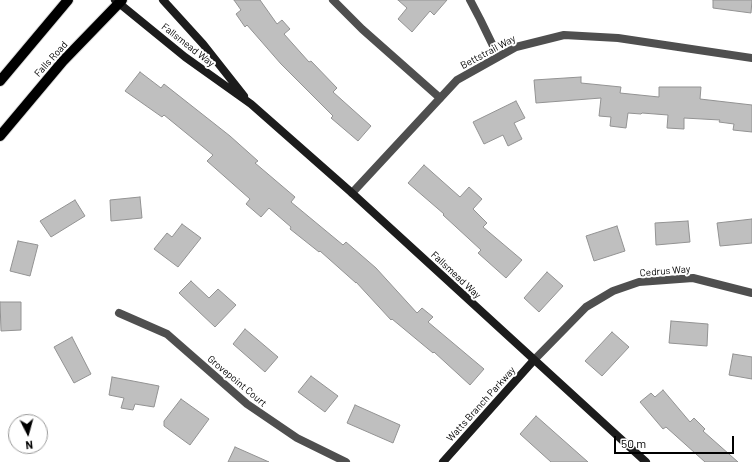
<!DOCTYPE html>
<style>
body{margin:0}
#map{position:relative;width:752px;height:462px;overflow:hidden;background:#fff;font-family:Barlow,sans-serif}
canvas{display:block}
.north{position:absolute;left:8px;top:414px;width:40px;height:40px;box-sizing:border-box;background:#fff;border:1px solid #999;border-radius:50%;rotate:174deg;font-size:11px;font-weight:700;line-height:16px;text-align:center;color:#000}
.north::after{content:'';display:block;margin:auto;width:14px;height:18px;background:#000;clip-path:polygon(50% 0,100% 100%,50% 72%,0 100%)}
.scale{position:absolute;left:614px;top:436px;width:120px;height:18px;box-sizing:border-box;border:2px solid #000;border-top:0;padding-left:5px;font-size:12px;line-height:14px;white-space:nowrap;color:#000;-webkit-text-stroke:3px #fff;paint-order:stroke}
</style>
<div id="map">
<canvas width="752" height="462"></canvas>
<div class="north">N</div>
<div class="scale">50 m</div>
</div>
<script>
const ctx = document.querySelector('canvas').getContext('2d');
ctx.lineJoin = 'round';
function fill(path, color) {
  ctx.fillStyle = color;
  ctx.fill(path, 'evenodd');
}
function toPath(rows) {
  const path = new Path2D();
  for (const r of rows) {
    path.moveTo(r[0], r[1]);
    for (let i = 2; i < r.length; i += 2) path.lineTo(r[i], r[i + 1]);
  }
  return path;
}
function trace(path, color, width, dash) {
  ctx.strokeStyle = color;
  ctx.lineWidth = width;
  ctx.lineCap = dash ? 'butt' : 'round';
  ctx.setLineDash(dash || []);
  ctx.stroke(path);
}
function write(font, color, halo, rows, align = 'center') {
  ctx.font = font + ' Barlow,sans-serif';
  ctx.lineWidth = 4;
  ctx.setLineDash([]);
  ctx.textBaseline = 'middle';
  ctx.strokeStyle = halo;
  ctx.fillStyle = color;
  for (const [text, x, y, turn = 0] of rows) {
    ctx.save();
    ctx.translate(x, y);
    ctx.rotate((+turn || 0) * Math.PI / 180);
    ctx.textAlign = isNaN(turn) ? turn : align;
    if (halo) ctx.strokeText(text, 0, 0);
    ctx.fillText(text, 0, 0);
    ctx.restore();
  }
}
const building = toPath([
 [234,0,260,0,277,24,282,20,290,29,284,34,309,62,311,61,337,88,333,92,371,126,358,141,331,118,333,116,281,64,247,25,245,27,236,14,241,10,234,0],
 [398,0,447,0,434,15,430,11,412,32,398,19,407,8,398,0],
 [713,0,752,0,751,13,713,8,713,0],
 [140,72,161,88,164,84,230,136,258,161,255,163,295,197,291,202,343,245,346,242,376,268,417,313,422,308,433,317,428,322,484,369,470,385,434,352,433,353,392,319,391,320,356,282,356,283,320,251,319,252,290,229,291,227,269,208,261,217,246,204,250,199,207,161,213,155,164,115,162,117,125,91,140,72],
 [581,77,581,83,621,87,620,93,659,97,659,87,701,87,700,99,752,105,752,132,733,130,734,124,719,122,720,120,684,118,684,129,667,128,668,115,642,113,641,114,628,113,626,128,610,126,611,117,599,116,601,98,536,103,534,80,581,77],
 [516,101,525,118,514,123,522,139,508,146,503,135,484,144,473,122,516,101],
 [424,165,460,197,469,187,482,199,473,209,487,223,483,227,522,260,506,278,478,253,481,250,443,215,444,214,408,183,424,165],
 [140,197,142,218,111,221,110,200,140,197],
 [75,200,85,216,51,237,40,221,75,200],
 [752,219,752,243,720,246,717,223,752,219],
 [688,221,690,242,656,245,655,223,688,221],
 [182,224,201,238,178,267,154,249,167,233,172,237,182,224],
 [617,226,625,251,594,261,586,236,617,226],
 [18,241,38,245,30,276,10,271,18,241],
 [547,272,563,286,539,312,524,298,547,272],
 [191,281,209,298,218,289,236,305,215,327,179,293,191,281],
 [0,302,21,302,21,330,1,331,0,302],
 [671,321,708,324,707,346,669,343,671,321],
 [245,329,278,357,265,372,233,344,245,329],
 [612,332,629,347,602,376,585,361,612,332],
 [72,337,91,374,74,383,54,347,72,337],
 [733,354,752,357,752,379,729,375,733,354],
 [311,376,338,396,325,412,298,392,311,376],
 [112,377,159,386,154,407,135,404,133,410,121,408,124,398,109,395,112,377],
 [663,390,690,422,694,418,705,429,703,431,738,462,705,462,666,427,663,429,640,402,651,393,655,397,663,390],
 [181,399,209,419,190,445,164,426,164,421,181,399],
 [355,405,400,425,393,443,347,423,355,405],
 [536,416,588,462,551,462,520,434,536,416],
 [235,447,269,462,228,462,235,447]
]);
fill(building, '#bfbfbf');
trace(building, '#939393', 1);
const primary = toPath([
 [0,81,68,0],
 [0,136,63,61,122,0]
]);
trace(primary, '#dbdbdb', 12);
trace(toPath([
 [333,0,362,29,440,98],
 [470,0,480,19,498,56]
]), '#4f4f4f', 8);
trace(toPath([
 [352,193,457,80,516,47,564,35,618,38,752,58],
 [119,313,167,334,247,404,297,438,346,462],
 [534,360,586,307,613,291,639,282,693,278,752,293]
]), '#4f4f4f', 8);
trace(toPath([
 [115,0,185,57,251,104,352,193,646,462],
 [163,0,203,44,244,96],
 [443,462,534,360]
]), '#1c1c1c', 8);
trace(primary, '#000', 10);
write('10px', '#000', '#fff', [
 ["Fallsmead Way",188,45,38],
 ["Bettstrail Way",488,52,-28],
 ["Falls Road",51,59,-48],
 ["Cedrus Way",665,271,-5],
 ["Fallsmead Way",456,275,43],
 ["Grovepoint Court",237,381,40],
 ["Watts Branch Parkway",481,404,-48]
]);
</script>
